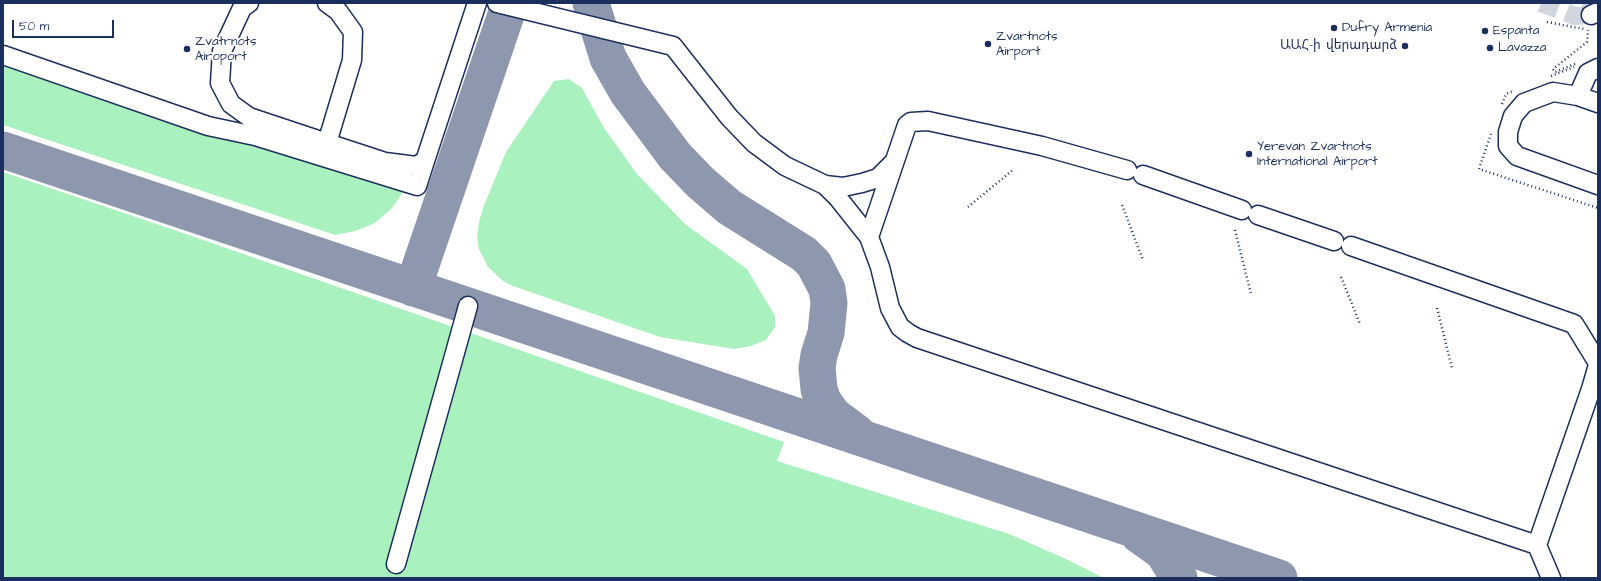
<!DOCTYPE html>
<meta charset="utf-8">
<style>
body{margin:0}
#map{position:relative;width:1601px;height:581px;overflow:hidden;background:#fff;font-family:"Architects Daughter",sans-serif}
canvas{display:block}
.frame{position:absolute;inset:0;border:4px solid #1b2f5e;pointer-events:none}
.scale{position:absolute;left:12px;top:20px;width:102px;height:18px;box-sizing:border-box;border:2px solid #1b2f5e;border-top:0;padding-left:5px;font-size:12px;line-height:14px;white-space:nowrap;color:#1b2f5e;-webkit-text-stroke:3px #fff;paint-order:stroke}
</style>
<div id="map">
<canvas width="1601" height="581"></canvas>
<div class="frame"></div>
<div class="scale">50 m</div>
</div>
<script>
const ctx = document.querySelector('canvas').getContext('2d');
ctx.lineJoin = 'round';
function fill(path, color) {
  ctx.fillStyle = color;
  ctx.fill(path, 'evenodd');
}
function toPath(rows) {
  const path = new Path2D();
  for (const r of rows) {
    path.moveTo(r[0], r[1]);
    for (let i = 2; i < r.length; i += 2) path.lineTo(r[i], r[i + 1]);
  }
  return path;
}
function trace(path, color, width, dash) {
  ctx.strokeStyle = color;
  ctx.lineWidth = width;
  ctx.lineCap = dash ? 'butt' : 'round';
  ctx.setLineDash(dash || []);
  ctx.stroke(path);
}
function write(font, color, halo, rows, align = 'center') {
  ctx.font = font + ' "Architects Daughter","Noto Sans Armenian",sans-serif';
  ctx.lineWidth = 4;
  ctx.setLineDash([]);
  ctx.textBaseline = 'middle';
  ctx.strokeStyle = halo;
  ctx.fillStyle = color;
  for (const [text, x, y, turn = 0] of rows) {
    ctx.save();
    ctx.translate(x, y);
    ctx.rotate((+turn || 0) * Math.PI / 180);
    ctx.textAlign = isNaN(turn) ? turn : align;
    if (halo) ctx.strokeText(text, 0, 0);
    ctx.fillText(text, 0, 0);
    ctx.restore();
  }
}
fill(toPath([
 [3,47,405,189,392,208,375,223,355,231,335,235,3,125],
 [569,79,582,88,604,128,637,174,685,224,747,269,775,316,775,327,766,340,751,346,734,349,660,337,513,286,503,281,488,267,479,249,477,237,479,222,483,208,506,152,554,81],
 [3,172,180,232,784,442,777,461,1009,534,1064,558,1104,578,3,578]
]), '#a9f1be');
trace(toPath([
 [591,3,608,58,628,93,675,156,700,182,729,207,804,254,814,264,827,289,829,303,826,333,819,355,817,368,819,389,823,401,833,415,857,433],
 [3,150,1279,578],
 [413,288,510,3],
 [1139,535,1163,552,1179,578]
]), '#8d97ae', 37);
trace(toPath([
 [1541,3,1575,16,1591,15,1591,3]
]), '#d1d5df', 18, [18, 9]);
const minor = toPath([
 [249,3,242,8,222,51,220,83,231,104,249,117,327,143,385,162,416,166,425,161,477,3],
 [497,3,673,46,729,117,754,143,785,166,825,185,838,198,869,237,880,267,890,308,900,327,908,333,917,338,1537,545],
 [1591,15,1598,12],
 [3,55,208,126,255,136,417,186,425,161],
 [1578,96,1588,73,1598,68],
 [1598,103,1578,96,1553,92,1524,103,1513,116,1508,132,1508,146,1517,156,1598,185],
 [327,143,352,60,353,32,338,11,327,3],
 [1143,175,1242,210],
 [825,185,843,187,862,183,878,178,893,163],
 [1258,215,1334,241],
 [869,237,907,125,911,122,928,121,1042,146,1127,170],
 [1351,246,1574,324,1598,363],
 [396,564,468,306],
 [1551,578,1537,545,1591,389,1598,365]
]);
trace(minor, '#1b2f5e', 21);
trace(toPath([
 [1547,22,1584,29],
 [1575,64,1555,72,1553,69,1587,42,1588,30],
 [1551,76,1574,67],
 [1502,104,1506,94,1513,91],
 [1491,134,1479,169,1598,208],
 [1122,205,1143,260],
 [968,207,1014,169],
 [1235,230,1251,294],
 [1341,277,1360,324],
 [1437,308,1452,368]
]), '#1b2f5e', 2.5, [1, 3]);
trace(minor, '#fff', 18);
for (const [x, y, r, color] of [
 [1334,28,4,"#1b2f5e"],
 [1485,31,4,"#1b2f5e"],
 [988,44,4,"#1b2f5e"],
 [1405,46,4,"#1b2f5e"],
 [1490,48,4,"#1b2f5e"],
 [187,49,4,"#1b2f5e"],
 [1249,154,4,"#1b2f5e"]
]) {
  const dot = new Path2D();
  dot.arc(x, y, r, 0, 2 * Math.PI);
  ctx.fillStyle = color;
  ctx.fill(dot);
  trace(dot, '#fff', 1.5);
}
write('13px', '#1b2f5e', '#fff', [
 ["Dufry Armenia",1342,28],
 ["Espanta",1493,31],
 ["Zvartnots",996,37],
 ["Airport",996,52],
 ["Zvatrnots",195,42],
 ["Airoport",195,57],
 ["ԱԱՀ-ի վերադարձ",1397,46,"right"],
 ["Lavazza",1498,48],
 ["Yerevan Zvartnots",1257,147],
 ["International Airport",1257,162]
], 'left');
</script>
